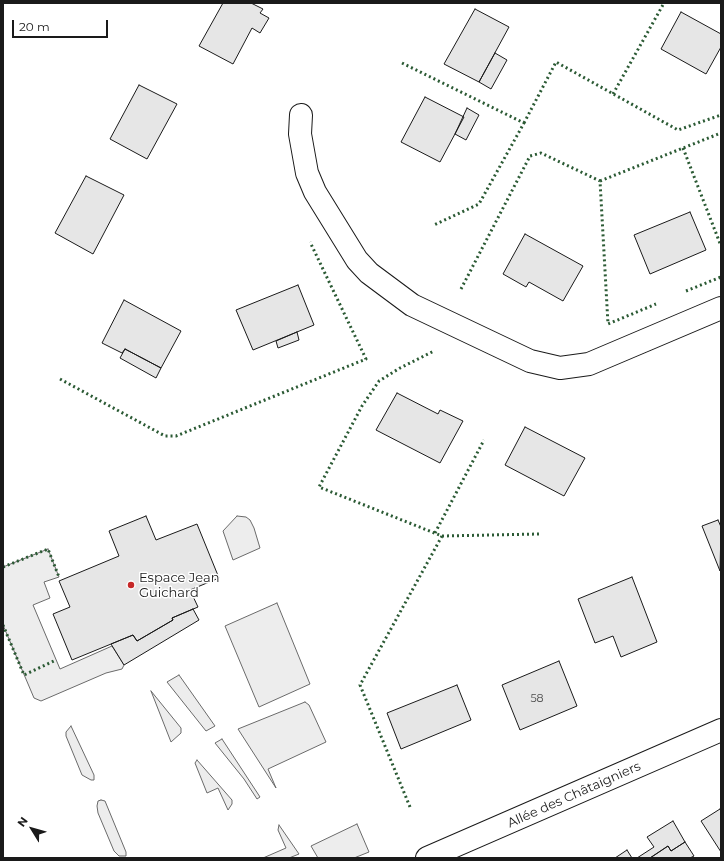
<!DOCTYPE html>
<meta charset="utf-8">
<style>
body{margin:0}
#map{position:relative;width:724px;height:861px;overflow:hidden;background:#fff;font-family:Montserrat,sans-serif}
canvas{display:block}
.frame{position:absolute;inset:0;border:4px solid #1a1a1a;pointer-events:none}
.north{position:absolute;left:12px;top:809px;width:40px;height:40px;-webkit-text-stroke:3px #fff;paint-order:stroke;rotate:307deg;font-size:11px;font-weight:700;line-height:16px;text-align:center;color:#1a1a1a}
.north::after{content:'';display:block;margin:auto;width:14px;height:18px;background:#1a1a1a;clip-path:polygon(50% 0,100% 100%,50% 72%,0 100%)}
.scale{position:absolute;left:12px;top:20px;width:96px;height:18px;box-sizing:border-box;border:2px solid #1a1a1a;border-top:0;padding-left:5px;font-size:12px;line-height:14px;white-space:nowrap;color:#1a1a1a;-webkit-text-stroke:3px #fff;paint-order:stroke}
</style>
<div id="map">
<canvas width="724" height="861"></canvas>
<div class="frame"></div>
<div class="north">N</div>
<div class="scale">20 m</div>
</div>
<script>
const ctx = document.querySelector('canvas').getContext('2d');
ctx.lineJoin = 'round';
function fill(path, color) {
  ctx.fillStyle = color;
  ctx.fill(path, 'evenodd');
}
function toPath(rows) {
  const path = new Path2D();
  for (const r of rows) {
    path.moveTo(r[0], r[1]);
    for (let i = 2; i < r.length; i += 2) path.lineTo(r[i], r[i + 1]);
  }
  return path;
}
function trace(path, color, width, dash) {
  ctx.strokeStyle = color;
  ctx.lineWidth = width;
  ctx.lineCap = dash ? 'butt' : 'round';
  ctx.setLineDash(dash || []);
  ctx.stroke(path);
}
function write(font, color, halo, rows, align = 'center') {
  ctx.font = font + ' Montserrat,sans-serif';
  ctx.lineWidth = 3;
  ctx.setLineDash([]);
  ctx.textBaseline = 'middle';
  ctx.strokeStyle = halo;
  ctx.fillStyle = color;
  for (const [text, x, y, turn = 0] of rows) {
    ctx.save();
    ctx.translate(x, y);
    ctx.rotate((+turn || 0) * Math.PI / 180);
    ctx.textAlign = isNaN(turn) ? turn : align;
    if (halo) ctx.strokeText(text, 0, 0);
    ctx.fillText(text, 0, 0);
    ctx.restore();
  }
}
const green = toPath([
 [237,516,246,517,250,520,254,528,260,548,233,560,223,531,237,516],
 [48,549,59,577,44,582,50,598,33,605,60,669,112,646,124,665,122,669,106,673,41,701,34,698,3,625,3,567,48,549],
 [277,603,310,684,259,707,225,626,277,603],
 [179,675,215,726,206,731,167,682,179,675],
 [151,691,181,728,181,733,171,742,151,691],
 [305,702,309,705,326,742,268,769,276,788,238,729,305,702],
 [71,726,94,775,94,780,91,780,82,775,66,736,66,732,71,726],
 [222,739,260,797,257,799,244,779,215,743,222,739],
 [197,760,232,800,232,804,228,810,218,788,207,793,195,763,197,760],
 [101,800,105,801,126,852,126,856,119,856,114,851,98,813,97,806,98,801,101,800],
 [357,824,369,852,354,858,318,858,311,846,357,824],
 [279,825,299,854,289,858,263,858,286,848,278,830,279,825]
]);
fill(green, '#ededed');
trace(green, '#6a6a6a', 1);
const building = toPath([
 [223,3,251,3,263,9,260,13,269,18,260,33,252,28,233,64,199,46,223,3],
 [475,9,509,27,479,82,444,64,475,9],
 [681,12,721,34,721,47,706,74,661,49,681,12],
 [495,53,507,60,491,89,479,82,495,53],
 [139,85,177,104,147,159,110,139,139,85],
 [425,97,464,117,440,162,401,142,425,97],
 [467,108,479,115,466,140,455,134,467,108],
 [86,176,124,195,93,254,55,233,86,176],
 [690,212,706,250,650,274,634,235,690,212],
 [525,234,583,266,563,301,529,282,526,287,503,274,525,234],
 [298,285,314,325,253,350,236,310,298,285],
 [124,300,181,331,161,368,125,349,122,353,102,343,124,300],
 [297,332,299,340,278,348,276,341,297,332],
 [125,349,161,368,156,378,120,358,125,349],
 [397,393,438,414,440,410,463,421,440,463,376,430,397,393],
 [525,427,585,458,564,496,505,465,525,427],
 [146,516,156,540,197,524,219,578,190,590,198,607,172,618,173,620,137,641,133,635,72,660,53,614,70,607,59,581,119,556,109,531,146,516],
 [718,520,721,527,720,571,702,526,718,520],
 [632,577,657,642,621,657,613,636,595,643,578,599,632,577],
 [193,609,199,620,124,665,111,644,133,635,137,641,173,620,172,618,193,609],
 [559,661,577,706,520,730,502,685,559,661],
 [457,685,471,720,401,749,387,713,457,685],
 [720,809,721,811,721,852,701,821,720,809],
 [673,821,685,842,671,851,668,846,650,858,637,858,654,847,647,837,673,821],
 [685,842,694,856,690,858,650,858,668,846,671,851,685,842],
 [627,850,632,858,615,858,627,850]
]);
fill(building, '#e6e6e6');
trace(building, '#1a1a1a', 1);
const minor = toPath([
 [301,115,300,134,307,173,315,192,357,260,369,273,412,305,530,361,560,368,589,364,721,308],
 [427,858,721,730]
]);
trace(minor, '#1a1a1a', 24);
trace(minor, '#fff', 22);
trace(toPath([
 [402,63,524,123,479,204,434,225],
 [613,94,664,3],
 [524,123,556,62,678,130,721,115],
 [683,148,721,246],
 [600,181,721,133],
 [461,289,530,156,541,153,600,181,608,324,656,304],
 [686,291,721,277],
 [60,379,165,436,176,436,366,359,310,242],
 [435,533,484,440],
 [442,536,539,534],
 [3,567,48,549,59,577],
 [3,625,24,675,56,660],
 [410,807,360,685,442,536,319,487,362,406,379,381,400,368,434,351]
]), '#2b5a34', 3, [2, 3]);
for (const [x, y, r, color] of [
 [131,585,4,"#c62828"]
]) {
  const dot = new Path2D();
  dot.arc(x, y, r, 0, 2 * Math.PI);
  ctx.fillStyle = color;
  ctx.fill(dot);
  trace(dot, '#fff', 1.5);
}
write('11px', '#4d4d4d', null, [
 ["58",537,699]
]);
write('13px', '#1a1a1a', '#fff', [
 ["Espace Jean",139,578],
 ["Guichard",139,593]
], 'left');
write('13px', '#1a1a1a', '#fff', [
 ["Allée des Châtaigniers",574,795,-24]
]);
</script>
